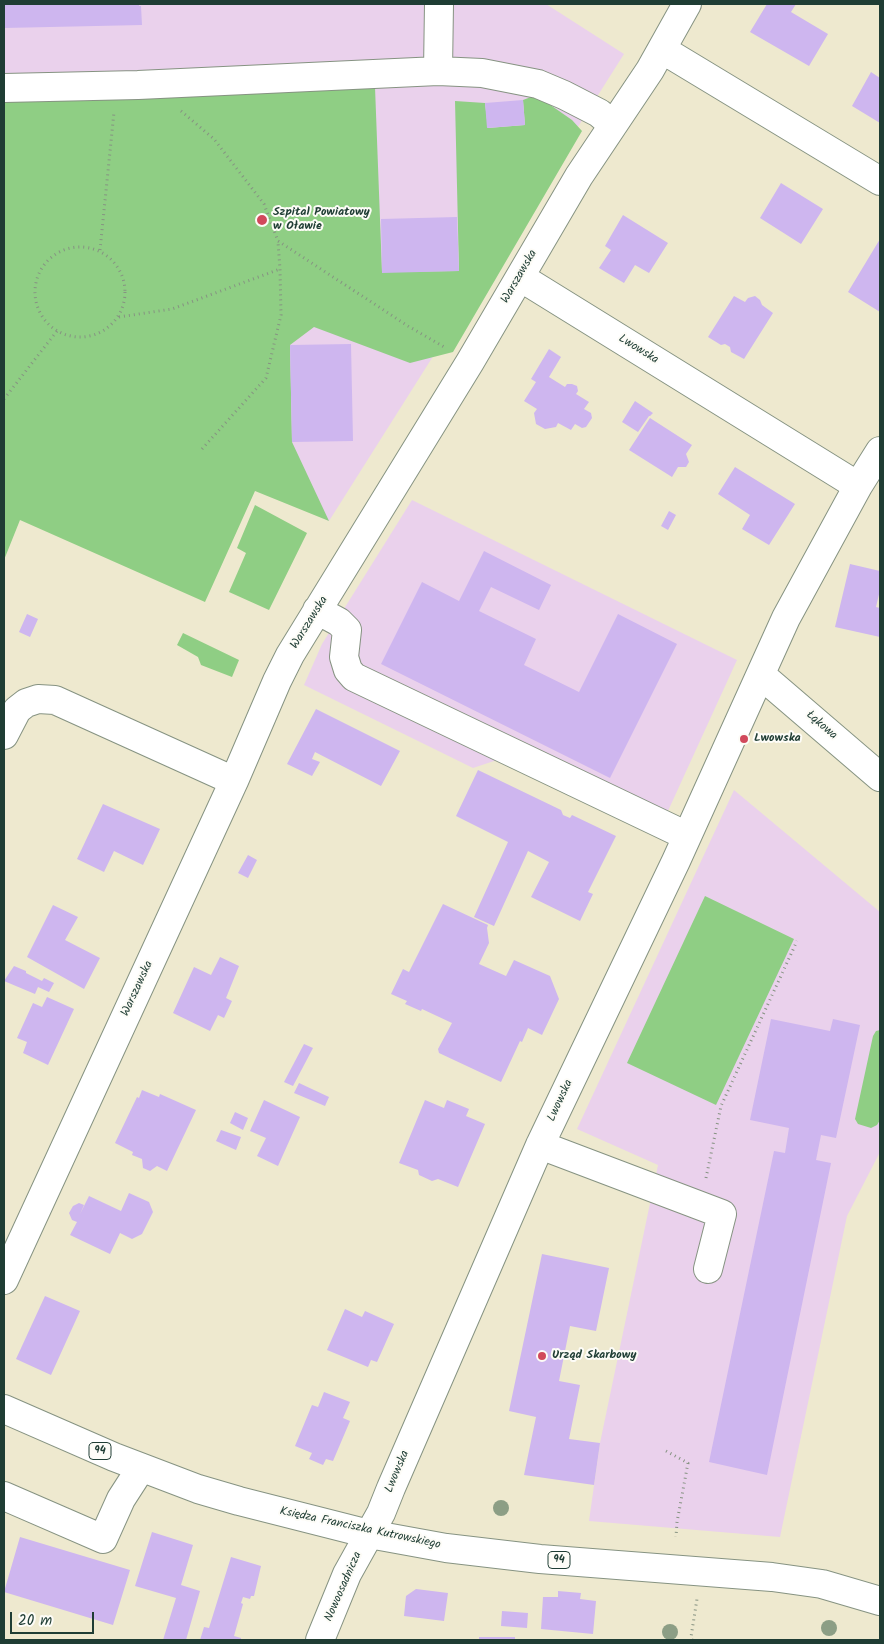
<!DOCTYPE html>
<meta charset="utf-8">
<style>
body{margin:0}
#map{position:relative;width:884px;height:1644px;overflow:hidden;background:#eee9cf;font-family:Kalam,sans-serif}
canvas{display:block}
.frame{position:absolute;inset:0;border:5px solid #1f3d34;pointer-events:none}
.scale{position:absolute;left:10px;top:1612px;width:84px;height:22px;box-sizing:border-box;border:2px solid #1f3d34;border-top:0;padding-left:6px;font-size:15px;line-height:18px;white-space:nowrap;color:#1f3d34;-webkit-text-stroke:4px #fdfcf7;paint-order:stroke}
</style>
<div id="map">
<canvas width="884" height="1644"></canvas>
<div class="frame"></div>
<div class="scale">20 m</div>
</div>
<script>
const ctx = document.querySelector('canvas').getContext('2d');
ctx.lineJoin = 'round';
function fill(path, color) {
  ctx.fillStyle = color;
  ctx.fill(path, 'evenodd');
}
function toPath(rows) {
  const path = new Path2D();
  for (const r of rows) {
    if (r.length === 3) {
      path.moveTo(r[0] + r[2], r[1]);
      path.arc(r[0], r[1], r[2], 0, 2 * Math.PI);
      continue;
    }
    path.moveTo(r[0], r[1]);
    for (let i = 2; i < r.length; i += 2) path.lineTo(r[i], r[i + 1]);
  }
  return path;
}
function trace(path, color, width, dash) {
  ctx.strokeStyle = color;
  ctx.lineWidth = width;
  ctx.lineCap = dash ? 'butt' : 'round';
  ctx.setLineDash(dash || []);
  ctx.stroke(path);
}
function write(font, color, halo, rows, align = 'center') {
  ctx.font = font + ' Kalam,sans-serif';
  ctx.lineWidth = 4;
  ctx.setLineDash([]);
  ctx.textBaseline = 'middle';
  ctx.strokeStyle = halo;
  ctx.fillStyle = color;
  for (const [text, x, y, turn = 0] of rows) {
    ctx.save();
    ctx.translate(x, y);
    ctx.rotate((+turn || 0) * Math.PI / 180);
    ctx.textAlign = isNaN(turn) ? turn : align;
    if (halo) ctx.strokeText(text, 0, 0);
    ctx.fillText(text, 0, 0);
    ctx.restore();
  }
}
fill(toPath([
 [4,4,546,4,624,54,329,521,50,386,4,499],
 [412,500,737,660,657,835,503,758,473,768,304,685,322,644],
 [734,790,880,912,880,1152,847,1216,780,1537,589,1521,600,1443,658,1165,577,1129]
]), '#ead1ec');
fill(toPath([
 [375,87,382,272,459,271,455,101,485,103,488,128,525,125,523,100,536,95,572,120,582,131,453,352,410,363,314,327,290,345,292,442,329,521,255,491,205,602,20,520,4,560,4,99],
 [255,505,307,533,269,610,229,592,246,553,237,548],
 [183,633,239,660,232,677,201,665,198,657,177,645],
 [705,896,794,939,716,1105,627,1063],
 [880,1030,880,1120,877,1125,871,1128,858,1124,855,1119,873,1036,876,1031]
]), '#8fce84');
fill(toPath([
 [4,4,139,4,139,6,141,6,142,25,4,28],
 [767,4,796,4,791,12,828,34,809,66,750,32],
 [871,72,880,78,880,123,852,106],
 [523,100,525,125,487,128,485,103],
 [781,183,823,209,801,244,760,218],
 [623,215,668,243,649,273,635,265,624,283,599,268,611,250,605,246],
 [457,217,459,271,382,273,381,219],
 [880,239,880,312,848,292],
 [734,296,745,302,748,298,755,296,760,300,762,305,773,313,744,359,731,352,730,347,725,344,721,345,708,337],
 [351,344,353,441,292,442,290,345],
 [549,349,561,357,549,377,565,387,567,384,572,384,577,386,578,391,576,394,589,402,584,409,591,413,592,418,586,427,582,428,575,424,571,430,558,423,556,427,545,429,536,424,534,413,537,409,524,401,536,382,531,379],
 [635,401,653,413,650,416,649,416,638,432,622,422],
 [650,418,692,445,686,454,689,462,686,467,678,467,672,477,629,450],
 [735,467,795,504,769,545,742,529,750,515,718,494],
 [669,511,676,515,668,530,661,526],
 [484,551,551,585,539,610,491,587,479,611,536,639,524,665,579,692,618,614,677,644,610,778,381,664,422,582,459,601],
 [850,564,880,571,880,590,876,607,880,608,880,637,835,627],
 [27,614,38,619,30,637,19,632],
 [316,709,400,751,381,786,315,752,312,759,320,762,312,776,287,764],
 [478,770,561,810,563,815,570,818,572,815,616,836,588,892,593,894,580,921,531,897,549,862,528,851,494,926,474,917,508,842,456,816],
 [103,804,160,829,143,865,114,851,104,872,77,859],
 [248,855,257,860,248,878,238,873],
 [443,904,488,925,487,928,489,943,479,964,506,976,514,960,550,976,559,999,542,1035,528,1028,522,1042,520,1041,501,1082,439,1053,438,1049,452,1023,422,1009,421,1011,405,1004,407,1001,391,994,403,969,409,972],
 [53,905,78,917,65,940,100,958,84,989,27,957],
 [220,957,239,966,226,998,232,1001,224,1018,218,1015,210,1031,173,1013,194,967,211,975],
 [14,966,26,971,26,973,42,981,44,978,54,983,49,992,38,987,35,994,4,981],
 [47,997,74,1009,48,1065,23,1053,27,1042,17,1038,33,1003,42,1007],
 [771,1019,830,1031,833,1019,860,1025,836,1138,821,1135,816,1160,831,1163,767,1475,709,1462,774,1151,785,1153,789,1128,750,1120],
 [304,1044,313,1048,293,1086,284,1082],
 [299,1083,329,1097,325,1106,294,1093],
 [142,1090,159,1097,160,1094,196,1110,167,1171,157,1166,150,1171,143,1168,142,1159,132,1155,133,1152,115,1143,137,1097,139,1098],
 [264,1100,300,1117,278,1166,257,1156,266,1138,250,1131],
 [425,1100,444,1108,447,1100,469,1109,466,1116,485,1124,458,1187,438,1179,432,1181,419,1175,418,1170,399,1163],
 [235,1112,248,1118,243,1130,230,1123],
 [221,1130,241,1137,236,1150,216,1141],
 [129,1193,149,1202,153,1212,142,1234,132,1239,120,1233,110,1254,70,1235,77,1222,72,1220,69,1213,73,1206,79,1203,84,1205,80,1214,89,1196,121,1211],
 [542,1254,609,1268,596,1331,570,1326,559,1381,580,1385,569,1439,600,1443,594,1485,524,1475,536,1417,509,1411],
 [45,1296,80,1311,51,1375,16,1359],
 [345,1309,362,1317,365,1311,394,1324,377,1362,371,1360,368,1367,327,1350],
 [324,1392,350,1402,343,1418,350,1421,333,1461,326,1459,323,1465,309,1459,312,1453,295,1446,312,1405,318,1407],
 [152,1532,193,1545,181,1585,200,1591,186,1640,163,1640,176,1598,135,1586],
 [20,1537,130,1570,113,1625,4,1592],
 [231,1557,261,1566,254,1596,251,1596,250,1599,243,1597,241,1603,243,1604,234,1636,241,1638,241,1640,200,1640,204,1627,209,1628],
 [416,1589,448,1593,444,1621,404,1616,406,1596],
 [558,1591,581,1593,580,1599,596,1601,593,1634,541,1629,543,1597,558,1597],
 [502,1611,528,1613,527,1628,501,1626],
 [479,1637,515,1637,515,1640,479,1640]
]), '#ceb6ef');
const minor = toPath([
 [663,50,880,181],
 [438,71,482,73,538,84,564,95,599,113,613,125],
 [4,88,138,85,438,71,439,4],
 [520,277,858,486],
 [317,610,339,622,347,630,344,657,348,670,354,677,687,836],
 [761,675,880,777],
 [4,735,17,710,26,703,38,699,55,700,234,781],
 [540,1145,722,1214,708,1269],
 [4,1280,234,781,277,681,290,655,470,362,579,176,650,70,687,4],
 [4,1496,103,1539,121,1499,141,1468],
 [320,1640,347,1574,381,1513,391,1488,540,1145,676,861,786,618,858,486,880,451]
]);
const major = toPath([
 [4,1409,114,1457,198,1489,239,1501,369,1534,446,1548,540,1559,772,1577,822,1584,880,1601]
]);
trace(minor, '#869382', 30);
trace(major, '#869382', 30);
trace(toPath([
 [181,111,214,139,264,204,278,241,408,326,446,348],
 [80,292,45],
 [100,250,114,112],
 [119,317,172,309,280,269],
 [4,399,57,331],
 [202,449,266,378,281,315,280,269,278,242],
 [706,1178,721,1106,797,941],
 [666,1451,688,1463,677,1522,676,1537],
 [692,1640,691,1637,697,1599]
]), '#869382', 3, [1, 4]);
trace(minor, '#fff', 28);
trace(major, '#fff', 28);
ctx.fillStyle = '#8c9e85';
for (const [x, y] of [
 [501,1508],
 [829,1628],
 [670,1632]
]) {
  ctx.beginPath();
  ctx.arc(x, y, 8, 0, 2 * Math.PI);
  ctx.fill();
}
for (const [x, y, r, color] of [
 [262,220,6,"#d1495b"],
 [744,739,5,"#d1495b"],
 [542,1356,5,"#d1495b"]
]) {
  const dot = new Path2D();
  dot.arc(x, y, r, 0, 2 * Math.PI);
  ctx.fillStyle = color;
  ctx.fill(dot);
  trace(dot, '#fdfcf7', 2);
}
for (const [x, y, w] of [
 [100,1451,22],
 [559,1560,22]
]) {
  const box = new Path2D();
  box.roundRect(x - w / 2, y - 8.5, w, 17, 4);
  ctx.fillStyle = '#fdfcf7';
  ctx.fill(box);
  trace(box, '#1f3d34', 1);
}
write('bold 11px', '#1f3d34', null, [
 ["94",100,1451],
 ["94",559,1560]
]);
write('bold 12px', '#1f3d34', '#fdfcf7', [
 ["Szpital Powiatowy",273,213],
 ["w Oławie",273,227],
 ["Lwowska",754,739],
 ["Urząd Skarbowy",552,1356]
], 'left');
write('12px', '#1f3d34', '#fdfcf7', [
 ["Warszawska",520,277,-60],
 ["Lwowska",638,350,32],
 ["Warszawska",310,623,-58],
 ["Łąkowa",821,726,41],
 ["Warszawska",138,989,-65],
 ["Lwowska",561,1101,-65],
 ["Lwowska",398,1472,-67],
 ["Księdza Franciszka Kutrowskiego",360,1529,12],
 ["Nowoosadnicza",344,1587,-66]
]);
</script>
